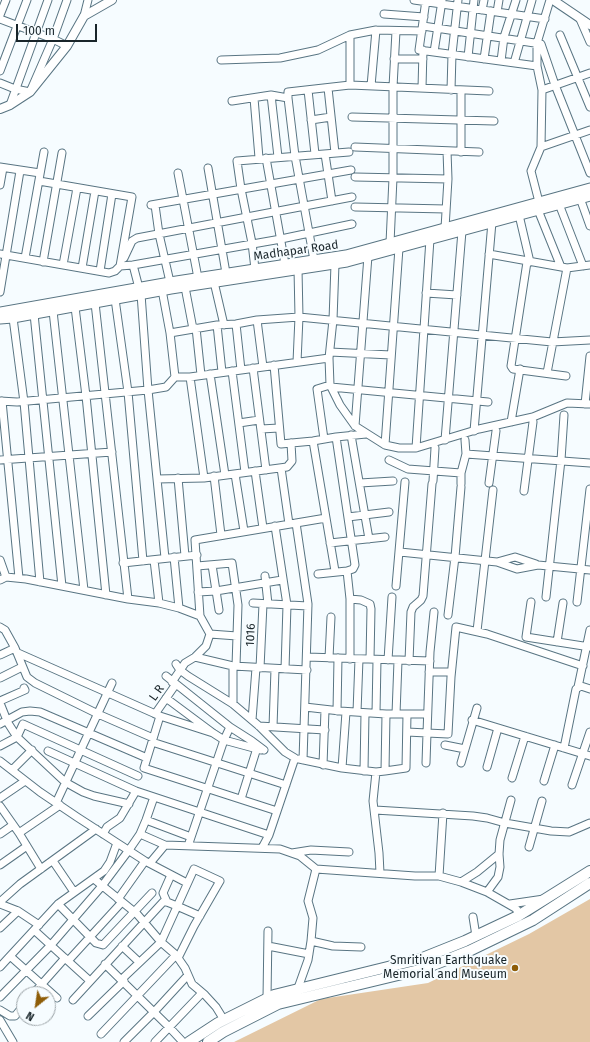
<!DOCTYPE html>
<style>
body{margin:0}
#map{position:relative;width:590px;height:1042px;overflow:hidden;background:#f6fcff;font-family:"Fira Sans",sans-serif}
canvas{display:block}
.north{position:absolute;left:16px;top:986px;width:40px;height:40px;box-sizing:border-box;background:#f6fcff;border:1px solid #9ea6aa;border-radius:50%;rotate:210deg;font-size:11px;font-weight:700;line-height:16px;text-align:center;color:#19252a}
.north::after{content:'';display:block;margin:auto;width:14px;height:18px;background:#8e5d08;clip-path:polygon(50% 0,100% 100%,50% 72%,0 100%)}
.scale{position:absolute;left:16px;top:24px;width:81px;height:18px;box-sizing:border-box;border:2px solid #19252a;border-top:0;padding-left:5px;font-size:12px;line-height:14px;white-space:nowrap;color:#19252a;-webkit-text-stroke:3px #f6fcff;paint-order:stroke}
</style>
<div id="map">
<canvas width="590" height="1042"></canvas>
<div class="north">N</div>
<div class="scale">100 m</div>
</div>
<script>
const ctx = document.querySelector('canvas').getContext('2d');
ctx.lineJoin = 'round';
function fill(path, color) {
  ctx.fillStyle = color;
  ctx.fill(path, 'evenodd');
}
function toPath(rows) {
  const path = new Path2D();
  for (const r of rows) {
    path.moveTo(r[0], r[1]);
    for (let i = 2; i < r.length; i += 2) path.lineTo(r[i], r[i + 1]);
  }
  return path;
}
function trace(path, color, width, dash) {
  ctx.strokeStyle = color;
  ctx.lineWidth = width;
  ctx.lineCap = dash ? 'butt' : 'round';
  ctx.setLineDash(dash || []);
  ctx.stroke(path);
}
function write(font, color, halo, rows, align = 'center') {
  ctx.font = font + ' "Fira Sans",sans-serif';
  ctx.lineWidth = 4;
  ctx.setLineDash([]);
  ctx.textBaseline = 'middle';
  ctx.strokeStyle = halo;
  ctx.fillStyle = color;
  for (const [text, x, y, turn = 0] of rows) {
    ctx.save();
    ctx.translate(x, y);
    ctx.rotate((+turn || 0) * Math.PI / 180);
    ctx.textAlign = isNaN(turn) ? turn : align;
    if (halo) ctx.strokeText(text, 0, 0);
    ctx.fillText(text, 0, 0);
    ctx.restore();
  }
}
fill(toPath([
 [590,899,590,1042,234,1042,321,999,428,983,529,934]
]), '#e3c7a5');
const minor = toPath([
 [414,0,545,19],
 [426,0,419,50,537,66],
 [482,10,484,0],
 [497,12,499,0],
 [384,14,424,17],
 [0,15,6,0],
 [84,16,88,0],
 [0,19,53,39,67,46],
 [580,19,590,42],
 [423,26,541,44,555,85,590,173],
 [560,35,590,107],
 [434,52,442,1],
 [468,57,474,0],
 [394,59,423,59],
 [484,59,491,11],
 [221,60,280,58,318,50,350,35,376,30,422,31],
 [501,61,504,37,516,0],
 [514,63,532,0],
 [0,71,27,0],
 [0,83,15,89,30,92,53,39,67,0],
 [350,85,350,35],
 [371,86,376,30],
 [328,88,335,153],
 [422,88,423,50],
 [308,90,315,154],
 [451,90,452,54,458,0],
 [542,90,590,73],
 [271,95,278,157],
 [254,98,259,158],
 [288,98,295,156,314,260],
 [232,101,271,95,288,98,288,92,350,85,489,91],
 [10,105,48,0],
 [352,117,494,121],
 [311,120,331,117],
 [355,147,479,152],
 [541,147,590,130],
 [461,152,461,90],
 [325,154,332,201],
 [266,158,285,264],
 [0,167,40,173],
 [208,168,226,273],
 [178,173,198,278],
 [355,177,448,179],
 [0,185,3,168],
 [580,198,590,226],
 [539,202,531,171,541,147,542,90,537,66,537,43,550,0],
 [559,204,583,266],
 [151,205,351,170],
 [155,205,159,234,170,282],
 [355,207,446,209],
 [538,210,561,267],
 [519,215,530,262],
 [445,228,448,179,447,151],
 [390,243,393,178,393,87,396,31],
 [0,254,109,273,115,271,120,266,132,197,39,181],
 [489,254,567,268,590,265],
 [25,258,44,152],
 [124,258,132,241,137,238,352,197],
 [43,262,62,153],
 [527,262,511,366,513,369,566,376],
 [335,264,333,320,329,358,330,385,340,405,355,426,385,445,399,448,416,448,479,429,533,417,567,403,590,404],
 [63,265,77,188],
 [133,265,139,288],
 [120,266,133,265,281,239,352,224],
 [82,268,95,191],
 [255,269,252,243,241,189,237,161,349,152],
 [100,271,112,194],
 [214,282,224,325],
 [185,287,193,329],
 [162,290,170,333,175,377],
 [0,292,20,171],
 [426,293,457,295],
 [141,294,148,390,165,558],
 [115,299,128,392,143,561],
 [95,303,128,599],
 [75,307,86,396,106,595],
 [53,311,84,590],
 [34,314,62,586],
 [13,318,24,402,40,582],
 [257,320,263,367],
 [236,324,241,370],
 [217,325,222,372],
 [196,328,201,375],
 [170,333,217,325,236,324,257,320,299,317,552,342,590,340],
 [330,352,391,355],
 [297,362,299,317,298,269],
 [274,365,281,444,313,441,336,437,366,434],
 [253,368,266,470],
 [232,371,245,472],
 [547,373,567,268],
 [210,374,225,475],
 [190,377,204,478],
 [331,387,488,402],
 [0,401,17,402,148,390,166,387,175,377,190,377,329,358],
 [2,401,19,578],
 [585,404,590,356],
 [511,422,520,369],
 [239,423,259,420],
 [355,426,368,256],
 [261,429,279,428],
 [474,431,492,222],
 [351,435,369,539],
 [324,439,317,389,330,385],
 [445,440,462,231],
 [313,441,335,571],
 [385,445,399,248],
 [416,448,430,239],
 [466,454,590,463],
 [0,460,112,452],
 [389,460,408,469,461,473],
 [281,468,289,524],
 [255,471,263,528],
 [235,474,244,531],
 [214,476,221,535],
 [178,478,185,556],
 [157,479,204,478,287,467,292,461,291,443],
 [433,481,435,448],
 [360,483,393,481],
 [489,483,496,431],
 [461,484,461,473,466,454,465,440],
 [524,491,533,422],
 [348,517,389,512],
 [296,523,308,604,303,760],
 [275,526,287,605,285,669],
 [330,543,385,537],
 [400,552,497,562,517,569,538,565,590,570],
 [174,557,179,608],
 [0,560,6,577],
 [154,560,159,603],
 [497,562,515,557,536,564],
 [123,563,197,555],
 [212,565,219,610],
 [197,566,232,563,238,605,236,666],
 [347,571,350,599,350,659],
 [318,574,347,571,353,569,355,565,336,437],
 [265,576,268,604],
 [0,580,6,577,26,579,128,599,159,603,179,608,200,616,210,634,206,646,195,657,185,663,172,682],
 [396,586,405,482],
 [198,592,216,591,282,580],
 [546,597,561,460,564,415],
 [350,599,361,600,370,604,371,609,370,659],
 [531,602,526,637,590,647],
 [577,602,590,489],
 [253,603,308,606],
 [434,612,430,652,427,733,448,734,451,677,456,627,487,634,583,666],
 [448,615,455,557,461,487],
 [200,616,195,540,326,518],
 [0,627,5,630,15,648,27,677,35,683,98,714,153,738],
 [477,631,493,490],
 [210,634,237,636],
 [557,642,563,603],
 [18,653,160,716,213,733],
 [0,655,15,648],
 [195,657,233,666,307,670],
 [307,657,430,661],
 [329,658,331,617],
 [388,660,392,597],
 [409,661,411,612,413,607,421,600,423,596,432,484],
 [176,664,180,670,188,676,233,704,259,726,285,752,295,758,269,835,262,848],
 [260,668,263,604],
 [429,672,451,672],
 [166,676,230,727,252,741,264,750],
 [0,678,22,667],
 [578,687,590,630],
 [166,698,213,733,224,740,261,750],
 [0,701,25,690,24,688],
 [0,703,8,723,17,737,65,782,83,792,94,796,129,804],
 [233,704,233,666],
 [305,707,340,711,386,714,427,714],
 [337,711,338,658],
 [357,712,359,659],
 [376,713,377,660],
 [155,714,176,684],
 [396,714,398,661],
 [160,716,144,768,277,811],
 [252,720,256,668],
 [472,720,590,756],
 [0,724,22,712,30,711,40,712,147,758],
 [259,726,325,730],
 [273,727,275,669],
 [407,732,427,733,426,763],
 [152,742,286,785],
 [445,745,465,749],
 [0,746,17,737,23,724,138,776],
 [564,748,576,689,581,686,590,689],
 [48,751,136,791,269,835],
 [299,759,342,768,376,772],
 [0,761,40,792,77,817,145,861,187,883],
 [461,763,477,708],
 [323,765,325,710],
 [487,767,498,728],
 [342,768,346,712],
 [12,770,32,750],
 [364,771,365,713],
 [385,771,406,768,407,714],
 [512,778,525,736],
 [544,781,555,745],
 [572,785,590,732],
 [0,798,25,781],
 [241,799,257,748],
 [56,803,112,683],
 [0,806,19,833,41,869],
 [375,810,473,816,487,818,505,823,551,831,569,832,590,823],
 [146,820,191,837],
 [19,833,60,805],
 [0,834,13,825],
 [103,834,107,827,120,818,136,791],
 [140,834,165,845],
 [188,846,224,740,230,727],
 [529,847,542,801],
 [292,853,311,850,349,852],
 [53,861,74,892],
 [150,863,165,845,280,849,300,856,316,869,415,876,439,876,461,882,487,892,515,908,517,910,518,916],
 [0,865,27,846],
 [316,869,308,901,313,918,311,941,333,946,361,947],
 [380,873,379,853,373,801,376,772,385,771,386,714],
 [439,876,443,813],
 [94,879,137,914,161,942,176,955,185,968,192,984,205,995,216,1007,224,1020],
 [461,882,477,872,499,854],
 [487,892,498,877,500,867,499,854,500,840,511,800],
 [118,899,145,861],
 [0,902,20,884,96,829],
 [167,902,163,893,171,875],
 [0,904,18,911,39,925],
 [58,904,96,943,103,945,152,893],
 [510,904,544,899],
 [473,917,476,936],
 [0,928,18,911],
 [34,930,90,981],
 [122,946,139,962],
 [268,946,309,954],
 [10,956,57,998],
 [68,961,122,902],
 [105,964,169,1027,182,1041],
 [0,967,58,904,104,871,110,862,117,843],
 [122,979,161,942,194,869,220,881,194,926,178,958],
 [298,988,308,960,311,941],
 [33,994,65,958],
 [0,997,51,945,102,886,129,850,140,834,146,820,154,797],
 [267,998,268,931],
 [73,1000,163,902,167,902,177,906,200,916],
 [0,1010,10,1016,15,1016,24,1005],
 [88,1016,124,981],
 [0,1020,13,1042],
 [101,1034,176,955],
 [124,1042,154,1012,188,975],
 [155,1042,202,993]
]);
const tertiary = toPath([
 [553,0,590,25],
 [0,109,10,105,30,92,67,46,84,16,112,0]
]);
const secondary = toPath([
 [0,312,170,282,346,255,590,188],
 [0,319,13,318,171,289,347,262,590,196]
]);
const primary = toPath([
 [189,1042,218,1023,274,995,420,959,465,941,518,916,590,871],
 [208,1042,223,1032,278,1004,423,969,469,951,533,920,590,883]
]);
trace(minor, '#597583', 9);
trace(tertiary, '#597583', 10);
trace(secondary, '#597583', 11);
trace(primary, '#597583', 12);
trace(minor, '#fff', 7);
trace(tertiary, '#fff', 8);
trace(secondary, '#fff', 9);
trace(primary, '#fff', 10);
for (const [x, y, r, color] of [
 [515,968,4,"#8e5d08"]
]) {
  const dot = new Path2D();
  dot.arc(x, y, r, 0, 2 * Math.PI);
  ctx.fillStyle = color;
  ctx.fill(dot);
  trace(dot, '#f6fcff', 1.5);
}
write('12px', '#19252a', '#f6fcff', [
 ["Madhapar Road",296,251,-8],
 ["1016",251,635,-87],
 ["L R",157,693,-55]
]);
write('12px', '#19252a', '#f6fcff', [
 ["Smritivan Earthquake",507,961],
 ["Memorial and Museum",507,975]
], 'right');
</script>
